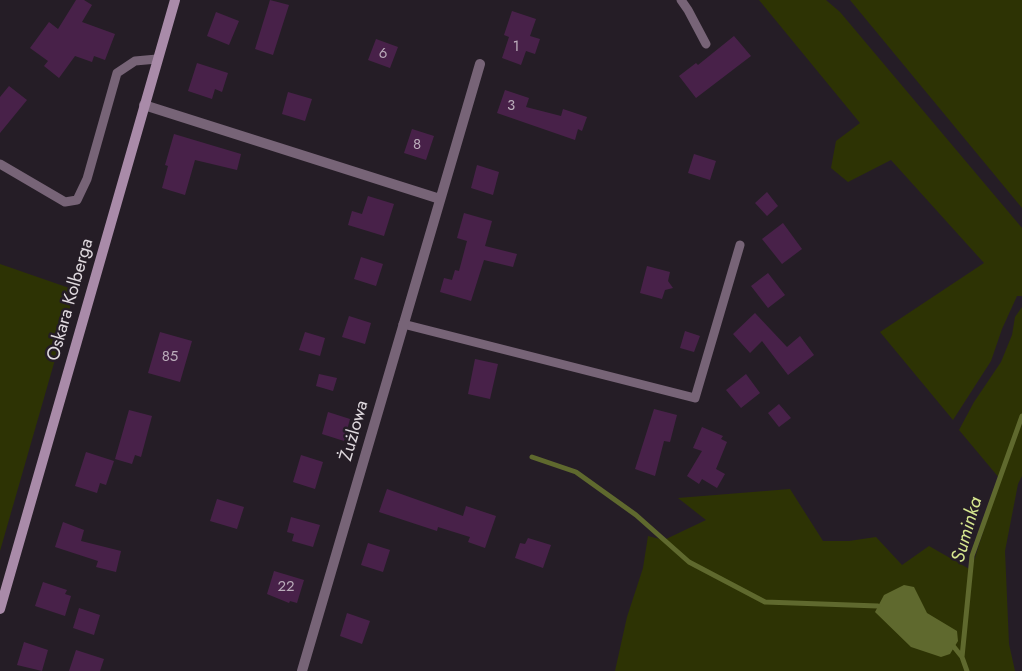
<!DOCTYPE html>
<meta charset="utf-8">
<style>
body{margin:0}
canvas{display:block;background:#251d26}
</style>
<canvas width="1022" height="671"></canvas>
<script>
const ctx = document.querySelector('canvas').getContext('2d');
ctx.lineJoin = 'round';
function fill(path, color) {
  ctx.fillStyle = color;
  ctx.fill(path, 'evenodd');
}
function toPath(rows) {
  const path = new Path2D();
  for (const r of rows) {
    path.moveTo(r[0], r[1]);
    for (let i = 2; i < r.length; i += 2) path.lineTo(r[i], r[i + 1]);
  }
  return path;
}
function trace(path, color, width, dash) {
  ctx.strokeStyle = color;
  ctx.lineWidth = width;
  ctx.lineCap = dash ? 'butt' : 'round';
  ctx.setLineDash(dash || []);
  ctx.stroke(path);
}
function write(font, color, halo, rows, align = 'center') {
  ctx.font = font + ' Jost,sans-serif';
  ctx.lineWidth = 5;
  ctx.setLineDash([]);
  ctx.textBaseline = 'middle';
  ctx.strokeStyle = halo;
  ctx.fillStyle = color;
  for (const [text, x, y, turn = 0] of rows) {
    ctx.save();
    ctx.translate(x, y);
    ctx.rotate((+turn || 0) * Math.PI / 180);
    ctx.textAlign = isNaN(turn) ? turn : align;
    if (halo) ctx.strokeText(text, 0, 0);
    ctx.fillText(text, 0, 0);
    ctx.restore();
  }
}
fill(toPath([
 [759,0,826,0,840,12,1022,228,1022,296,1017,296,1002,329,991,361,953,420,880,332,984,263,891,160,848,182,831,168,836,141,860,123],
 [850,0,1022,0,1022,208],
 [0,264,75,290,0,551],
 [1022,307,1022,476,1018,484,1005,551,1009,644,1015,671,615,671,627,617,643,568,648,536,664,540,706,520,678,498,790,489,823,541,849,541,876,537,902,565,929,546,971,570,1000,479,959,430,974,402,1001,362,1012,335,1015,317]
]), '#2d3304');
fill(toPath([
 [904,585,914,587,927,613,957,631,958,641,950,654,941,657,911,647,875,612,884,595]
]), '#5f692e');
trace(toPath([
 [532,457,576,472,636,515,689,562,765,602,878,606],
 [954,647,962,657,967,671],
 [962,657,972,556,1022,416]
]), '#5f692e', 5);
fill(toPath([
 [76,0,84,0,92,5,82,22,115,34,105,60,94,56,92,62,75,56,59,78,44,66,48,61,30,48,49,22,58,29],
 [270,0,289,5,273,55,255,49],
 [512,11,536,19,530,36,540,39,535,54,526,51,521,65,502,58,509,37,504,35],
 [216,12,239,21,229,45,207,36],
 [734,36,751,56,696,98,679,76,696,63,698,65],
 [376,39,398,47,390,68,368,60],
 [197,63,228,73,222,92,215,89,212,99,188,91],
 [9,86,27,100,0,133,0,97],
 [505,90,529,98,526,107,561,116,563,109,587,117,582,131,578,129,575,140,497,113],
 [288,92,312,99,305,121,282,114],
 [412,129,434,136,426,160,404,153],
 [174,134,241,154,237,170,195,160,185,195,162,188,168,166,165,165],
 [694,154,716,161,710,180,688,173],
 [477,165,499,172,493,195,471,188],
 [767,192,778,206,767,216,755,203],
 [368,196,394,204,384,236,348,225,352,211,362,214],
 [464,213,492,221,485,246,517,254,513,267,484,260,471,301,440,292,444,278,452,280,455,270,459,271,467,241,457,238],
 [783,223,802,249,782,264,762,239],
 [361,257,383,264,376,286,354,279],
 [647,266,670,272,668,281,673,288,665,290,662,299,640,293],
 [768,273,785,295,768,308,751,286],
 [755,313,787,347,800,336,814,355,788,375,762,341,750,353,733,334],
 [349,316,371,323,365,344,342,337],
 [685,331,700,336,694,352,680,348],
 [160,332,192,341,180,382,148,373],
 [305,332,325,338,320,356,299,350],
 [475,359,498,364,490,399,468,394],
 [319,374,337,378,333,391,316,386],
 [746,374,760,393,741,408,726,390],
 [779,404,791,418,779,427,768,413],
 [654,409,677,415,670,442,664,441,655,476,635,469],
 [129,410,152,416,141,457,135,455,132,464,115,459],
 [328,412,350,419,344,441,322,434],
 [702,427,723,436,721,439,727,442,716,469,725,474,717,488,702,479,699,484,687,476,702,451,693,448],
 [86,452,114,461,106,485,100,483,97,493,75,486],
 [301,455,323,462,315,489,293,482],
 [387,489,463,516,466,506,496,516,485,548,468,542,470,537,438,527,437,531,379,512],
 [217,499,244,507,237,529,210,521],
 [291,517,320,525,313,547,292,541,294,534,287,532],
 [63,522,84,530,81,541,121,551,116,572,96,567,98,561,55,547],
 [528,538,551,545,543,568,515,558,520,543,525,544],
 [368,543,390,550,383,572,361,565],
 [274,571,304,580,297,603,290,601,289,603,267,594],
 [43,582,67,590,65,594,71,596,65,616,35,606],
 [79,608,100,615,94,635,73,628],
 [347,613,370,621,362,644,340,636],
 [24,642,48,650,42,671,17,665],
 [76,650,104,659,100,671,69,671]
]), '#482149');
trace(toPath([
 [681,0,688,10,706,44],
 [0,164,65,202,77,200,87,179,117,73,135,61,157,59],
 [403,324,695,398,740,245]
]), '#776477', 9);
trace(toPath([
 [144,105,440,199],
 [302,671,480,64]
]), '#776477', 10);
trace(toPath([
 [0,609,175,0]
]), '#a98ba9', 10);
write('15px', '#baacba', null, [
 ["1",516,47],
 ["6",383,54],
 ["3",511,106],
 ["8",417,145],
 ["85",170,357],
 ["22",286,587]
]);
write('18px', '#e0dadf', '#251d26', [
 ["Oskara Kolberga",71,300,-74],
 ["Żużlowa",355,431,-74]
]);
write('italic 19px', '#d7e78f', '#251d26', [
 ["Suminka",968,530,-74]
]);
</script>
